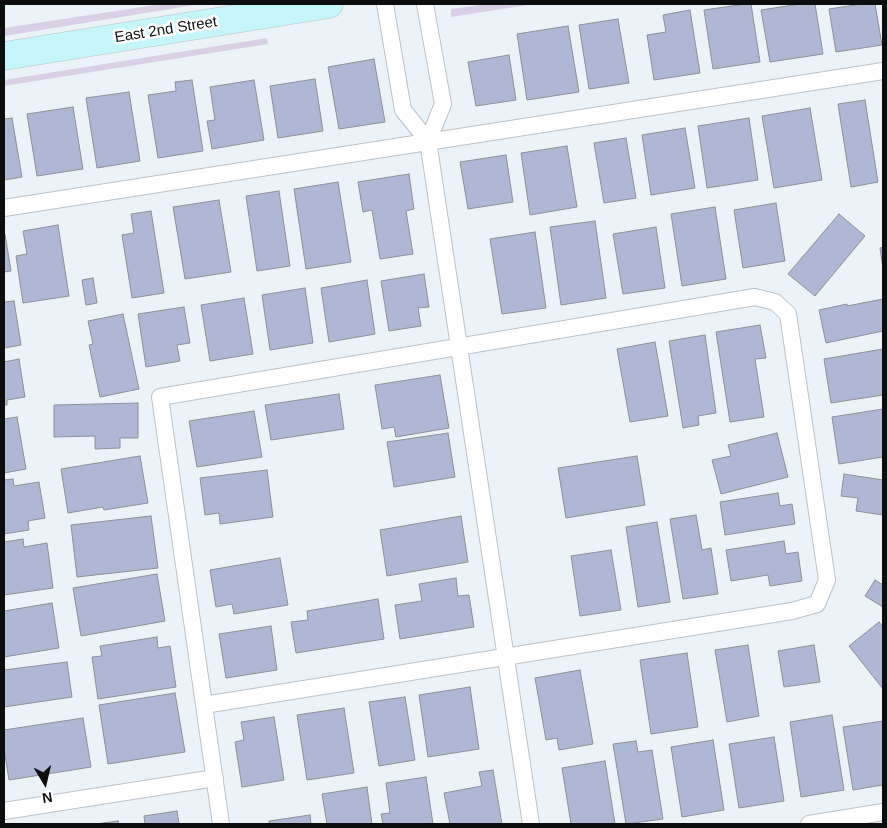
<!DOCTYPE html>
<style>
body{margin:0}
#map{position:relative;width:887px;height:828px;overflow:hidden;background:#ecf3f8;font-family:Arial,sans-serif}
canvas{display:block}
.frame{position:absolute;inset:0;border:5px solid #0b0d0f;pointer-events:none}
.north{position:absolute;left:20px;top:758px;width:50px;height:50px;-webkit-text-stroke:4px #fff;paint-order:stroke;rotate:171deg;font-size:14px;font-weight:700;line-height:20px;text-align:center;color:#0b0d0f}
.north::after{content:'';display:block;margin:auto;width:18px;height:22px;background:#0b0d0f;clip-path:polygon(50% 0,100% 100%,50% 72%,0 100%)}
</style>
<div id="map">
<canvas width="887" height="828"></canvas>
<div class="frame"></div>
<div class="north">N</div>
</div>
<script>
const ctx = document.querySelector('canvas').getContext('2d');
ctx.lineJoin = 'round';
function fill(path, color) {
  ctx.fillStyle = color;
  ctx.fill(path, 'evenodd');
}
function toPath(rows) {
  const path = new Path2D();
  for (const r of rows) {
    path.moveTo(r[0], r[1]);
    for (let i = 2; i < r.length; i += 2) path.lineTo(r[i], r[i + 1]);
  }
  return path;
}
function trace(path, color, width, dash) {
  ctx.strokeStyle = color;
  ctx.lineWidth = width;
  ctx.lineCap = dash ? 'butt' : 'round';
  ctx.setLineDash(dash || []);
  ctx.stroke(path);
}
function write(font, color, halo, rows, align = 'center') {
  ctx.font = font + ' Arial,sans-serif';
  ctx.lineWidth = 5;
  ctx.setLineDash([]);
  ctx.textBaseline = 'middle';
  ctx.strokeStyle = halo;
  ctx.fillStyle = color;
  for (const [text, x, y, turn = 0] of rows) {
    ctx.save();
    ctx.translate(x, y);
    ctx.rotate((+turn || 0) * Math.PI / 180);
    ctx.textAlign = isNaN(turn) ? turn : align;
    if (halo) ctx.strokeText(text, 0, 0);
    ctx.fillText(text, 0, 0);
    ctx.restore();
  }
}
fill(toPath([
 [162,4,201,4,4,36,4,28],
 [487,4,534,4,451,17,451,9],
 [267,38,268,44,4,86,4,80]
]), '#d9cfe7');
const building = toPath([
 [746,4,751,4,760,62,713,69,704,10,746,4],
 [800,4,815,4,823,54,770,62,761,10,800,4],
 [862,4,875,4,882,45,836,52,829,9,862,4],
 [690,10,700,73,654,80,647,35,666,32,663,15,690,10],
 [618,19,629,83,589,89,579,25,618,19],
 [568,26,579,92,527,100,517,34,568,26],
 [509,55,516,100,476,106,468,62,509,55],
 [374,59,385,122,339,129,328,67,374,59],
 [315,79,323,131,278,138,270,86,315,79],
 [192,80,203,151,158,158,148,95,176,91,175,82,192,80],
 [254,80,264,140,212,149,207,121,215,120,210,87,254,80],
 [129,92,140,161,97,168,86,98,129,92],
 [865,100,878,182,851,187,838,104,865,100],
 [73,107,83,169,37,176,27,114,73,107],
 [810,108,822,180,774,188,762,116,810,108],
 [12,118,22,177,4,180,4,119,12,118],
 [749,118,758,180,707,188,698,126,749,118],
 [685,128,695,188,651,195,642,135,685,128],
 [626,138,636,198,604,203,594,143,626,138],
 [567,146,577,207,530,215,521,153,567,146],
 [506,155,513,202,468,209,460,162,506,155],
 [409,174,414,209,406,211,413,254,380,259,372,210,363,212,358,182,409,174],
 [338,182,351,262,306,269,294,189,338,182],
 [279,191,290,266,257,271,246,196,279,191],
 [219,200,231,272,185,279,173,207,219,200],
 [776,203,785,261,743,268,734,210,776,203],
 [715,207,726,279,682,286,671,214,715,207],
 [151,211,164,293,132,298,122,235,134,233,131,214,151,211],
 [839,214,865,236,815,296,788,274,839,214],
 [595,221,606,298,561,305,550,227,595,221],
 [58,225,69,296,23,303,16,256,27,254,23,231,58,225],
 [656,227,665,288,623,294,613,234,656,227],
 [535,232,546,308,502,314,490,239,535,232],
 [4,234,5,234,11,271,4,272,4,234],
 [883,247,883,269,880,248,883,247],
 [424,274,429,307,418,308,421,326,389,331,381,281,424,274],
 [93,278,97,303,86,305,82,280,93,278],
 [367,280,375,334,329,342,321,288,367,280],
 [305,288,313,343,270,350,262,295,305,288],
 [244,298,253,354,210,361,201,305,244,298],
 [883,299,883,331,826,343,819,310,847,304,847,306,883,299],
 [14,301,21,345,4,348,4,302,14,301],
 [184,307,190,343,177,345,180,361,146,367,138,314,184,307],
 [123,314,139,389,100,397,89,345,93,344,88,321,123,314],
 [760,325,766,358,755,359,764,417,730,422,716,332,760,325],
 [705,335,716,413,698,416,699,425,683,428,669,341,705,335],
 [655,342,668,416,630,422,617,349,655,342],
 [883,349,883,395,831,403,824,359,883,349],
 [19,359,25,397,7,400,7,405,4,405,4,362,19,359],
 [440,375,449,428,396,437,394,427,382,429,375,385,440,375],
 [339,394,344,429,271,440,265,405,339,394],
 [138,403,138,438,120,438,120,448,95,449,95,436,54,437,54,405,138,403],
 [883,409,883,457,839,464,832,417,883,409],
 [254,411,262,457,197,467,189,421,254,411],
 [17,417,26,469,4,473,4,419,17,417],
 [448,433,455,477,394,487,387,442,448,433],
 [777,433,788,477,721,494,712,460,731,456,728,445,777,433],
 [140,456,148,503,104,510,103,507,68,513,61,469,140,456],
 [637,456,645,505,566,518,558,468,637,456],
 [267,470,273,517,220,524,219,513,205,515,200,478,267,470],
 [844,474,883,480,883,515,856,511,858,498,841,496,844,474],
 [13,479,14,486,39,482,45,518,28,521,29,530,4,534,4,480,13,479],
 [778,493,780,506,792,504,795,524,725,535,720,502,778,493],
 [696,515,702,550,711,548,718,594,683,599,670,519,696,515],
 [151,516,158,568,77,577,71,525,151,516],
 [461,516,468,562,387,576,380,530,461,516],
 [657,522,670,602,638,607,626,527,657,522],
 [23,539,24,547,47,543,53,588,4,595,4,542,23,539],
 [784,541,786,554,798,552,802,581,770,586,768,575,731,581,726,550,784,541],
 [611,550,621,610,580,616,571,556,611,550],
 [280,558,288,605,234,614,232,604,216,607,210,570,280,558],
 [157,574,165,621,81,636,73,588,157,574],
 [456,578,458,596,469,595,474,627,400,639,395,605,422,601,419,584,456,578],
 [875,580,883,585,883,607,865,596,875,580],
 [378,599,384,639,296,653,291,622,308,620,307,611,378,599],
 [52,603,59,648,4,657,4,611,52,603],
 [879,622,883,627,883,689,849,646,879,622],
 [271,626,277,670,226,678,219,634,271,626],
 [157,637,158,648,170,646,176,687,98,699,92,657,102,656,100,646,157,637],
 [748,645,759,716,727,722,715,650,748,645],
 [814,645,820,682,784,687,778,651,814,645],
 [687,653,698,727,651,734,640,660,687,653],
 [67,662,72,697,4,707,4,670,67,662],
 [580,670,593,744,559,750,557,738,546,740,535,678,580,670],
 [470,687,479,749,428,757,419,695,470,687],
 [175,693,185,752,108,764,99,705,175,693],
 [405,697,415,760,379,766,369,702,405,697],
 [344,708,354,773,307,780,297,715,344,708],
 [832,715,844,790,801,797,790,722,832,715],
 [274,717,284,780,242,787,235,742,244,740,241,722,274,717],
 [83,718,91,767,9,780,4,749,4,730,83,718],
 [883,721,883,785,853,790,843,727,883,721],
 [774,737,784,801,739,808,729,744,774,737],
 [713,740,724,810,682,817,671,747,713,740],
 [636,741,638,752,652,750,663,819,626,824,613,744,636,741],
 [605,761,615,824,571,824,562,768,605,761],
 [493,770,502,824,450,824,444,793,482,786,479,772,493,770],
 [426,777,433,824,383,824,381,814,390,813,386,783,426,777],
 [367,787,372,824,327,824,322,794,367,787],
 [177,811,179,824,145,824,144,816,177,811],
 [310,815,311,824,269,824,269,821,310,815],
 [118,821,119,824,95,824,118,821]
]);
fill(building, '#aeb7d3');
trace(building, '#8d9096', 1);
const lane = toPath([
 [385,4,403,110,428,141,531,824],
 [425,4,443,104,428,141],
 [4,208,883,71],
 [204,705,792,611,817,604,827,580,788,314,775,302,755,297,160,397,221,824],
 [4,811,215,778],
 [809,824,883,812]
]);
const secondary = toPath([
 [4,56,329,4]
]);
trace(lane, '#bcc2c7', 18);
trace(secondary, '#bcc2c7', 29);
trace(lane, '#fff', 16);
trace(secondary, '#c4f6fc', 28);
write('15px', '#0b0d0f', '#fff', [
 ["East 2nd Street",166,30,-9]
]);
</script>
